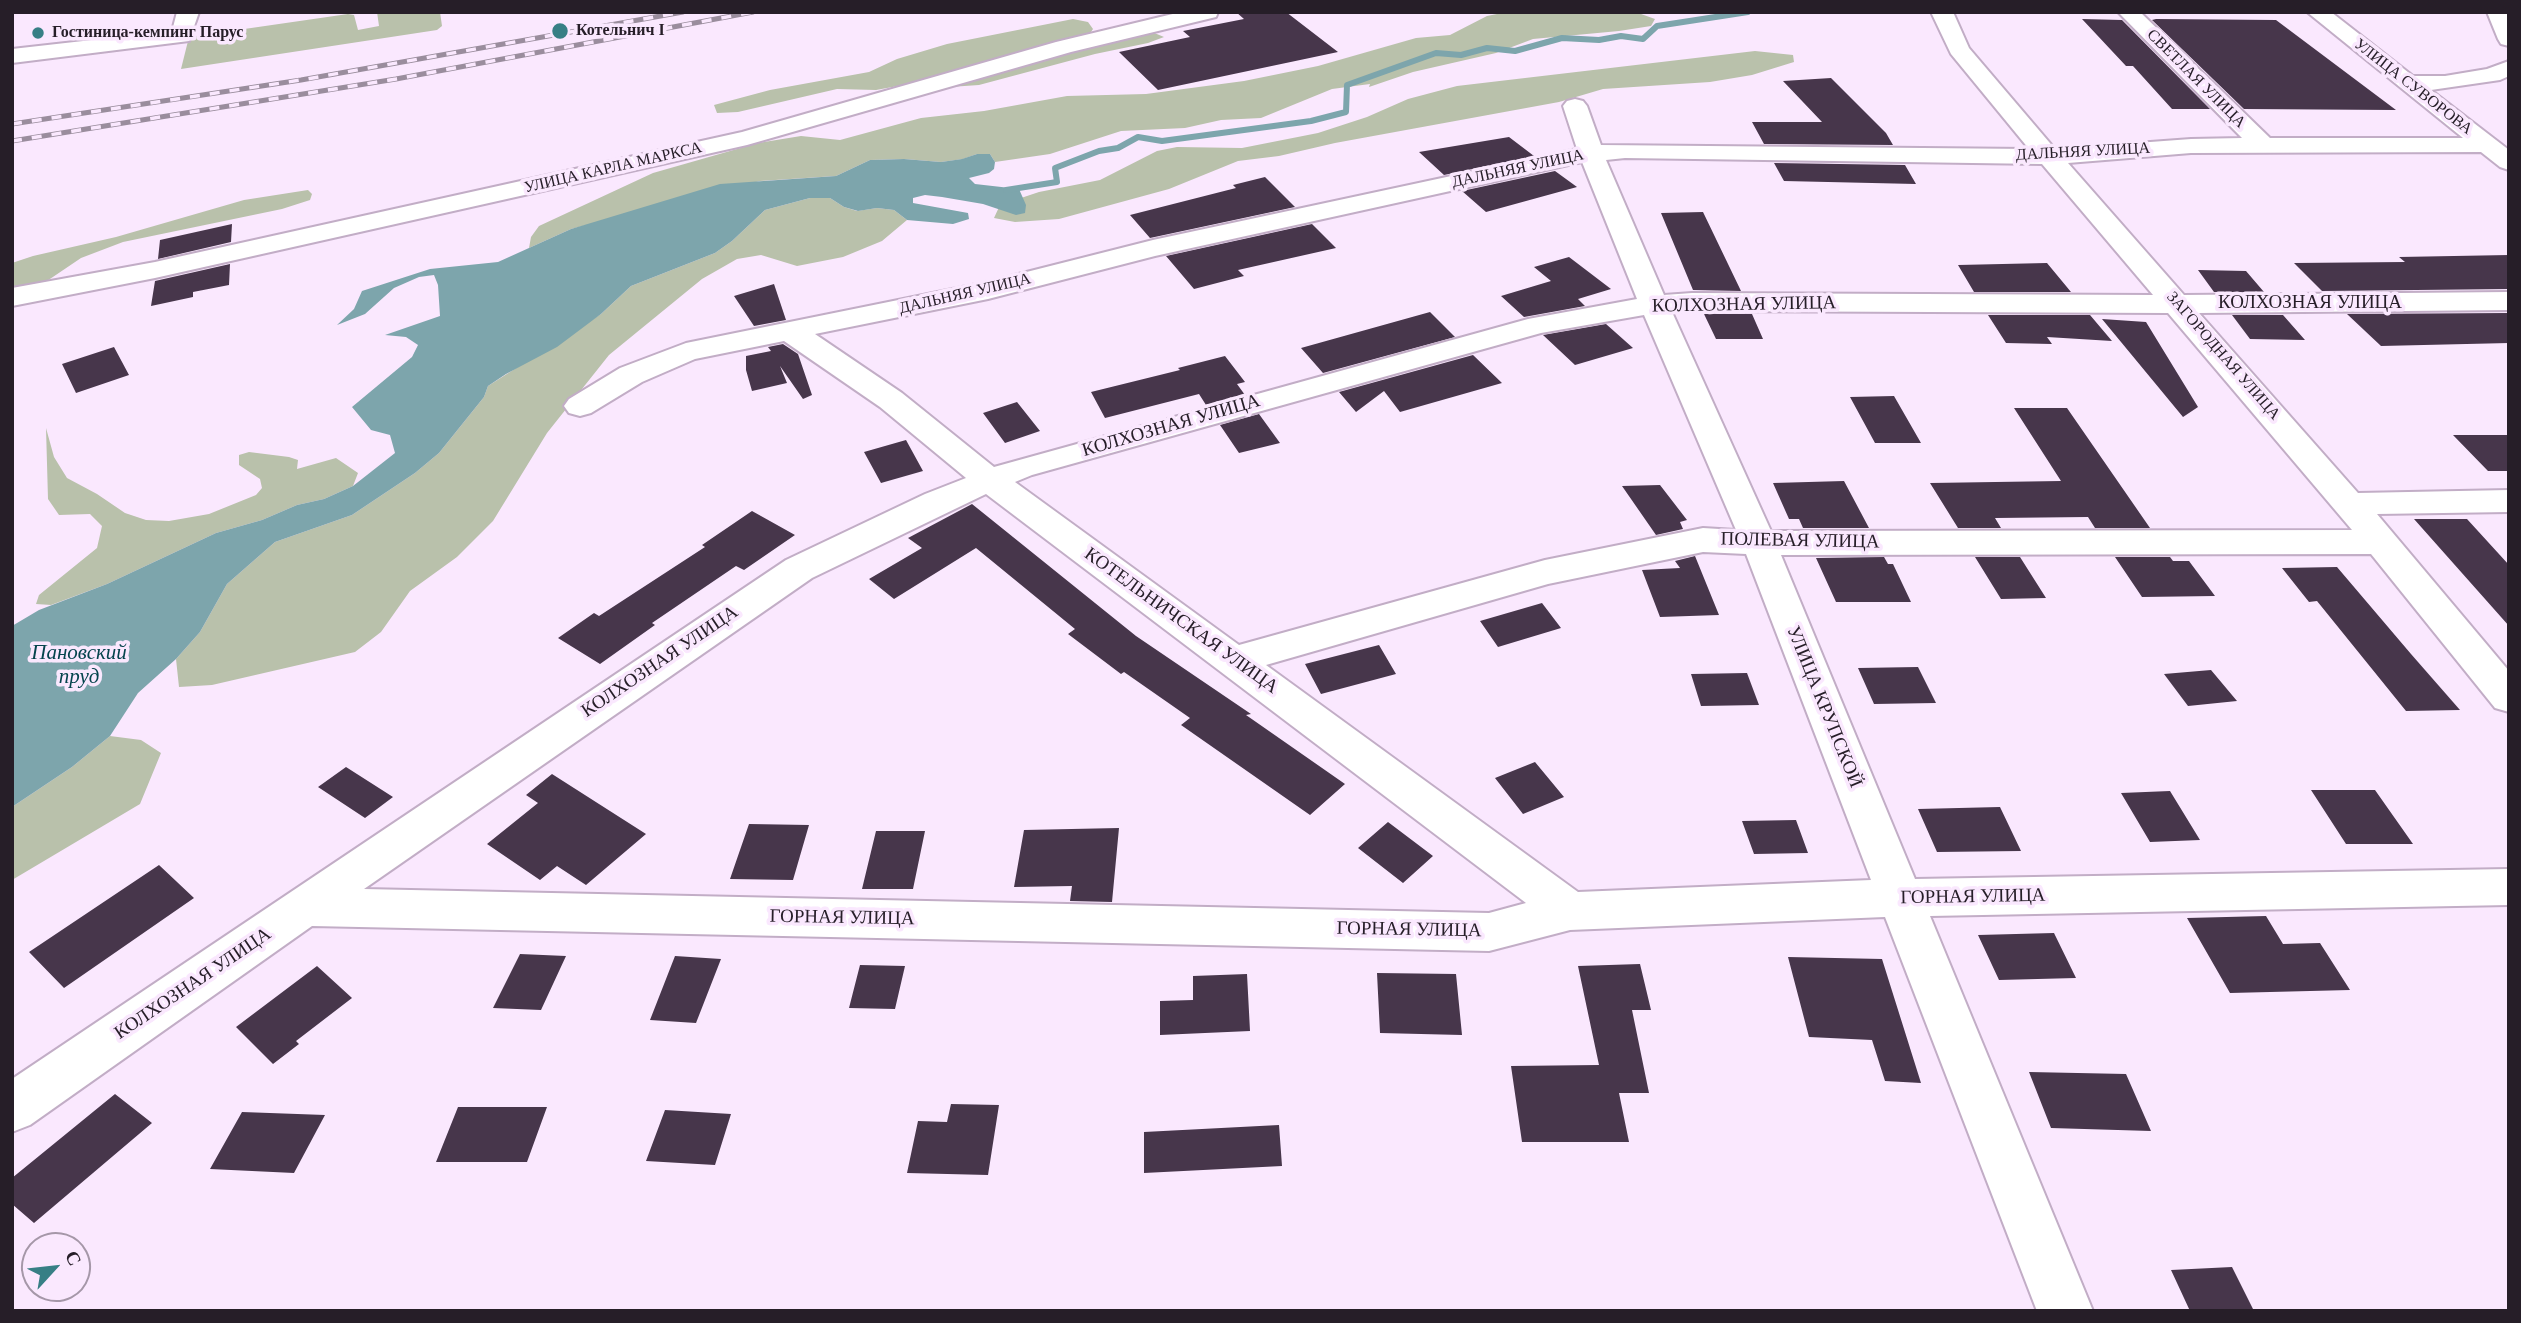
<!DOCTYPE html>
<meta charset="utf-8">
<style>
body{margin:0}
#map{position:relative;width:2521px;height:1323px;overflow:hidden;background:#fae8fe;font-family:Georgia,serif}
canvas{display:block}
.frame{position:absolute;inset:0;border:14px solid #261e28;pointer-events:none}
.north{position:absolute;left:21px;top:1232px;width:70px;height:70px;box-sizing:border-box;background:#fae8fe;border:2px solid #a597a8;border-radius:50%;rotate:63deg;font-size:19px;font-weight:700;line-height:28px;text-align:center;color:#261e28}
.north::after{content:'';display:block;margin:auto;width:24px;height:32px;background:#377f85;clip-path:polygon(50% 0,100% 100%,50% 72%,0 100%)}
</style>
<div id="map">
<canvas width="2521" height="1323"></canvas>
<div class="frame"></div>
<div class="north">С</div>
</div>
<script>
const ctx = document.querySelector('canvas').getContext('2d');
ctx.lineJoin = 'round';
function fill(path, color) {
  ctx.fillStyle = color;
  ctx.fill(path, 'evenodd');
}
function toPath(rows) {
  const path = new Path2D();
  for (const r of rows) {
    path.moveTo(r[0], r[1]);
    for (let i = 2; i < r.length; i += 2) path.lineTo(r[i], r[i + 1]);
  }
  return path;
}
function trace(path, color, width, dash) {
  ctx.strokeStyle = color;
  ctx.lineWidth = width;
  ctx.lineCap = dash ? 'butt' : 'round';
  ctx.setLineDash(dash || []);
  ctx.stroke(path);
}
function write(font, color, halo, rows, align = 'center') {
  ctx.font = font + ' Georgia,serif';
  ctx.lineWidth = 7;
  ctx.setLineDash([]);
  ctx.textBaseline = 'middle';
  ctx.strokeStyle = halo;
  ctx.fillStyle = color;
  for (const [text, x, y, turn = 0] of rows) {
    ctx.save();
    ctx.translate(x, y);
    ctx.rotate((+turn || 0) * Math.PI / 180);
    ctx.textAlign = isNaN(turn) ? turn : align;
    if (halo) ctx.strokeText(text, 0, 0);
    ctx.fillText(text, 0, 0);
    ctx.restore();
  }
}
fill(toPath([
 [377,12,440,12,442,26,437,30,181,69,189,37,348,14,354,15,358,30,379,26],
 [1588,12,1641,14,1655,19,1651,26,1619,31,1533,39,1496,53,1413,72,1369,87,1370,84,1332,89,1261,118,1221,120,1185,128,1121,131,1050,154,995,162,990,154,977,154,963,159,941,162,904,159,870,160,836,176,760,181,571,229,529,248,531,237,539,226,653,173,758,143,801,136,840,140,921,118,984,111,1067,96,1146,94,1244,81,1318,66,1416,38,1450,35,1487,16,1502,13],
 [1073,19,1088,22,1093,29,1089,35,936,79,876,90,837,89,738,112,717,113,714,105,770,90,869,72,897,59,947,44],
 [1152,32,1164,37,1148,43,1095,54,979,85,950,87,954,84,1109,41],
 [1755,51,1793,55,1794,62,1752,75,1710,82,1603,89,1559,102,1335,143,1279,156,1238,161,1169,189,1059,219,1015,222,994,218,1000,205,1039,192,1100,180,1157,151,1177,147,1242,148,1318,133,1367,117,1408,99,1457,86],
 [308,190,312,194,310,200,282,209,123,242,81,258,44,283,12,292,12,263,33,256,116,237,244,200],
 [810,198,830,198,844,207,857,211,877,208,894,210,907,220,882,241,843,257,797,266,761,255,737,259,702,279,609,355,547,433,493,521,457,557,410,591,381,632,355,652,212,685,179,687,176,659,200,632,227,584,275,542,352,515,415,473,439,453,484,397,488,386,601,314,631,286,715,253,732,241,765,210],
 [46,428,54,457,67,478,97,494,125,513,146,520,169,521,209,514,256,495,262,488,260,479,239,465,239,455,249,452,289,457,298,460,297,469,336,458,358,473,353,486,324,499,297,505,262,520,216,533,107,584,51,605,36,604,39,595,97,548,102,526,90,514,59,515,48,499],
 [110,736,141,740,161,753,140,804,12,880,12,807,72,767]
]), '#b9c1ab');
fill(toPath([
 [977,154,990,154,995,162,994,169,989,173,969,178,975,184,1019,189,1026,205,1025,213,1016,215,983,204,942,197,925,195,913,198,913,203,968,213,969,219,953,224,907,220,894,210,877,208,858,211,844,207,830,198,810,198,765,210,732,241,715,253,631,286,601,314,557,347,506,374,488,386,484,397,439,453,415,473,352,515,275,542,227,584,200,632,176,659,138,693,110,736,72,767,12,807,12,626,39,610,107,584,216,533,262,520,297,505,324,499,353,486,395,453,390,435,371,430,352,407,412,357,418,345,406,337,385,335,440,316,438,285,434,275,419,277,394,288,365,314,337,325,354,309,362,291,430,269,498,262,571,229,720,184,836,176,870,160,904,159,941,162,962,159]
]), '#7da5ac');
trace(toPath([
 [1006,190,1057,182,1055,168,1099,151,1118,148,1138,137,1162,141,1311,121,1346,112,1347,85,1436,53,1461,55,1487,48,1515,51,1562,38,1599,40,1621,36,1643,39,1657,26,1748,12]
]), '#7da5ac', 6);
fill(toPath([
 [1236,12,1286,12,1338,52,1158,90,1119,52,1190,37,1183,31,1244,19],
 [2082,19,2122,20,2210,109,2172,109,2133,66,2126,66],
 [2156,19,2276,20,2396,110,2244,109,2152,20],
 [1831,78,1886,133,1893,145,1764,144,1752,122,1822,122,1783,81],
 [1509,137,1534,156,1444,175,1419,152],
 [1774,163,1905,165,1916,184,1784,181],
 [1555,171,1577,187,1486,212,1462,191],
 [1265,177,1295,207,1150,238,1130,215,1236,188,1233,185],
 [1703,212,1741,291,1693,290,1661,213],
 [232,224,231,242,158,259,160,240],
 [1312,224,1336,248,1238,270,1244,276,1194,289,1166,256],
 [2509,255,2509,289,2322,291,2294,263,2405,262,2399,257],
 [1569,257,1611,289,1578,299,1585,306,1524,317,1501,296,1551,281,1534,267],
 [2047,263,2071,292,1974,292,1958,265],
 [230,264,229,285,193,292,193,297,151,306,155,281],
 [2198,270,2246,271,2264,292,2214,292],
 [774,284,786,320,754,326,734,296],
 [1430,312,1455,337,1323,373,1301,348],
 [2509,313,2509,343,2381,346,2347,314],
 [1704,314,1752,314,1763,339,1716,339],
 [1988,315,2090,315,2112,341,2047,337,2052,344,2006,343],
 [2232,315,2283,315,2305,340,2250,339],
 [2102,319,2146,322,2198,407,2183,417],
 [1606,324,1633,348,1575,365,1543,335],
 [783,344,798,354,812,395,803,399,780,366,787,383,752,391,746,370,746,356,771,351,768,347],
 [114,347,129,375,76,393,62,364],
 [1473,355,1502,383,1400,412,1384,391,1356,412,1339,392],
 [1225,356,1245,382,1237,384,1245,395,1206,405,1199,394,1105,418,1091,392,1180,370,1178,368],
 [1894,396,1921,443,1875,443,1850,397],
 [1017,402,1040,431,1005,443,983,413],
 [2014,408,2067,408,2150,528,2095,528,2088,517,1995,518,2001,528,1958,528,1930,483,2061,481],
 [1259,414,1280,443,1239,453,1220,425],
 [2453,435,2509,435,2509,471,2488,471],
 [906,440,923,471,881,483,864,452],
 [1844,481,1869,528,1803,528,1799,519,1789,519,1773,483],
 [1660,485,1687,520,1680,522,1683,529,1656,535,1622,486],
 [972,504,1136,636,1251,714,1246,715,1345,784,1310,815,1181,725,1190,718,1124,672,1121,674,1068,634,1075,629,976,548,894,599,869,579,922,548,908,538],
 [752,511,795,535,744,570,736,566,652,623,655,625,600,664,558,638,594,613,599,616,705,547,702,545],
 [2414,519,2467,519,2509,565,2509,626],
 [1695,556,1719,615,1660,617,1642,570,1680,568,1675,561],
 [1884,557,1888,564,1893,564,1911,602,1836,602,1816,558],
 [1975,557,2020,557,2046,598,2001,599],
 [2115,557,2170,557,2173,561,2189,561,2215,596,2142,597],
 [2337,567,2411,654,2460,710,2406,711,2317,601,2309,602,2282,568],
 [1542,603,1561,628,1498,647,1480,621],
 [1379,645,1396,674,1321,694,1305,664],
 [1918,667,1936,703,1874,704,1858,668],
 [2211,670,2237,701,2188,706,2164,674],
 [1747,673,1759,705,1701,706,1691,674],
 [1535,762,1564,797,1523,814,1495,778],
 [346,767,393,797,365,818,318,787],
 [552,774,646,834,586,885,557,866,540,880,487,844,538,803,526,795],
 [2311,790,2375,790,2413,844,2346,844],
 [2170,791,2200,840,2150,842,2121,793],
 [2000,807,2021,851,1937,852,1918,809],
 [1796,820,1808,853,1754,854,1742,821],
 [1388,822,1433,856,1403,883,1358,848],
 [749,824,809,825,793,880,730,879],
 [1119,828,1112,902,1070,901,1072,886,1014,887,1024,830],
 [876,831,925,831,913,889,862,889],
 [159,865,194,898,64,988,29,952],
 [2266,916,2283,944,2320,943,2350,990,2230,993,2187,918],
 [2054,933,2076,978,1999,980,1978,935],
 [520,954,566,956,541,1010,493,1008],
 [675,956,721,959,696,1023,650,1020],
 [1788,957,1882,959,1921,1083,1885,1081,1872,1040,1809,1037],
 [1640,964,1651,1010,1632,1010,1649,1093,1619,1093,1629,1142,1522,1142,1511,1066,1599,1065,1578,966],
 [860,965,905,966,895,1009,849,1008],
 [317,966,352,998,296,1041,299,1044,273,1064,236,1027],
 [1377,973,1456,974,1462,1035,1380,1033],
 [1247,974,1250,1031,1160,1035,1160,1001,1193,1000,1193,976],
 [2029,1072,2126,1074,2151,1131,2051,1128],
 [115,1094,152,1123,34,1223,12,1204,12,1178],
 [951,1104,999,1105,988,1175,907,1173,918,1121,947,1122],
 [458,1107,547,1107,527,1162,436,1162],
 [665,1110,731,1114,715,1165,646,1161],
 [242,1112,325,1115,294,1173,210,1169],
 [1279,1125,1282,1166,1144,1173,1144,1132],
 [2232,1267,2254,1311,2190,1311,2171,1270]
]), '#47364b');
const minor = toPath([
 [177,12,199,12,189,41,12,63,12,49,172,31,177,12],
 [1181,12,1218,12,1216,17,1071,52,747,145,155,278,12,306,12,288,155,262,742,132,1056,42,1181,12],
 [1931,12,1953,12,1969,48,2055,149,2191,139,2242,138,2118,12,2140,12,2270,138,2463,138,2307,12,2331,12,2413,76,2445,76,2487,69,2509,61,2509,76,2500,80,2431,90,2509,150,2509,170,2500,167,2481,152,2191,153,2068,163,2184,295,2509,292,2509,310,2199,313,2358,493,2509,490,2509,512,2377,514,2509,671,2509,712,2495,708,2371,554,1781,555,1915,879,2509,869,2509,905,1930,916,2093,1311,2037,1311,1885,917,1570,930,1489,951,312,926,30,1125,12,1132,12,1079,786,560,925,494,966,478,880,407,784,341,695,359,642,382,591,413,580,416,569,413,564,406,569,399,620,368,686,343,987,282,1153,240,1577,149,1563,106,1567,101,1575,99,1583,101,1587,106,1601,145,2029,149,1951,54,1931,12],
 [1625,158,2042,164,2153,295,1692,293,1664,295,1606,160,1625,158],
 [1582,162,1637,299,1528,319,994,467,902,393,815,334,988,299,1155,256,1582,162],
 [1692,311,2168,313,2352,530,1771,531,1672,312,1692,311],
 [1644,315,1736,530,1703,528,1545,560,1239,645,1015,482,1032,475,1541,333,1644,315],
 [986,494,1526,903,1489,913,364,889,812,578,986,494],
 [1703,552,1746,554,1871,880,1578,892,1266,665,1548,584,1703,552],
 [2487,12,2509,12,2509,46,2501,44,2498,39,2487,12]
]);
trace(minor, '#c2adc6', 4);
fill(minor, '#fff');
const rail = toPath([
 [12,124,301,80,683,12],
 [12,141,396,79,753,12]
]);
trace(rail, '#9a8d9d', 5);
trace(rail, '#fae8fe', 3.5, [10]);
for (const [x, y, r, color] of [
 [560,31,9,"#377f85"],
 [38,33,7,"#377f85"]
]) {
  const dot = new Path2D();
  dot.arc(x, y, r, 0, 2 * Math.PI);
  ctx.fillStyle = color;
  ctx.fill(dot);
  trace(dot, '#fae8fe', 2.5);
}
write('bold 16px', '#261e28', '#fae8fe', [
 ["Котельнич I",576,31],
 ["Гостиница-кемпинг Парус",52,33]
], 'left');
write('16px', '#261e28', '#fae8fe', [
 ["СВЕТЛАЯ УЛИЦА",2196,79,45],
 ["УЛИЦА СУВОРОВА",2413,87,38],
 ["ДАЛЬНЯЯ УЛИЦА",2083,152,-3],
 ["УЛИЦА КАРЛА МАРКСА",613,168,-13],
 ["ДАЛЬНЯЯ УЛИЦА",1518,169,-12],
 ["ДАЛЬНЯЯ УЛИЦА",965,294,-13],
 ["ЗАГОРОДНАЯ УЛИЦА",2223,356,49]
]);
write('19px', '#261e28', '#fae8fe', [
 ["КОЛХОЗНАЯ УЛИЦА",2310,303],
 ["КОЛХОЗНАЯ УЛИЦА",1744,305,-1],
 ["КОЛХОЗНАЯ УЛИЦА",1171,426,-16],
 ["ПОЛЕВАЯ УЛИЦА",1800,541,1],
 ["КОТЕЛЬНИЧСКАЯ УЛИЦА",1181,621,36],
 ["КОЛХОЗНАЯ УЛИЦА",660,662,-34],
 ["УЛИЦА КРУПСКОЙ",1824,707,68],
 ["ГОРНАЯ УЛИЦА",1973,897,-1],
 ["ГОРНАЯ УЛИЦА",842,918,1],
 ["ГОРНАЯ УЛИЦА",1409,930,1],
 ["КОЛХОЗНАЯ УЛИЦА",193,984,-34]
]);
write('italic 21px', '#05444d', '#fae8fe', [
 ["Пановский",79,653],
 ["пруд",79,677]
]);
</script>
